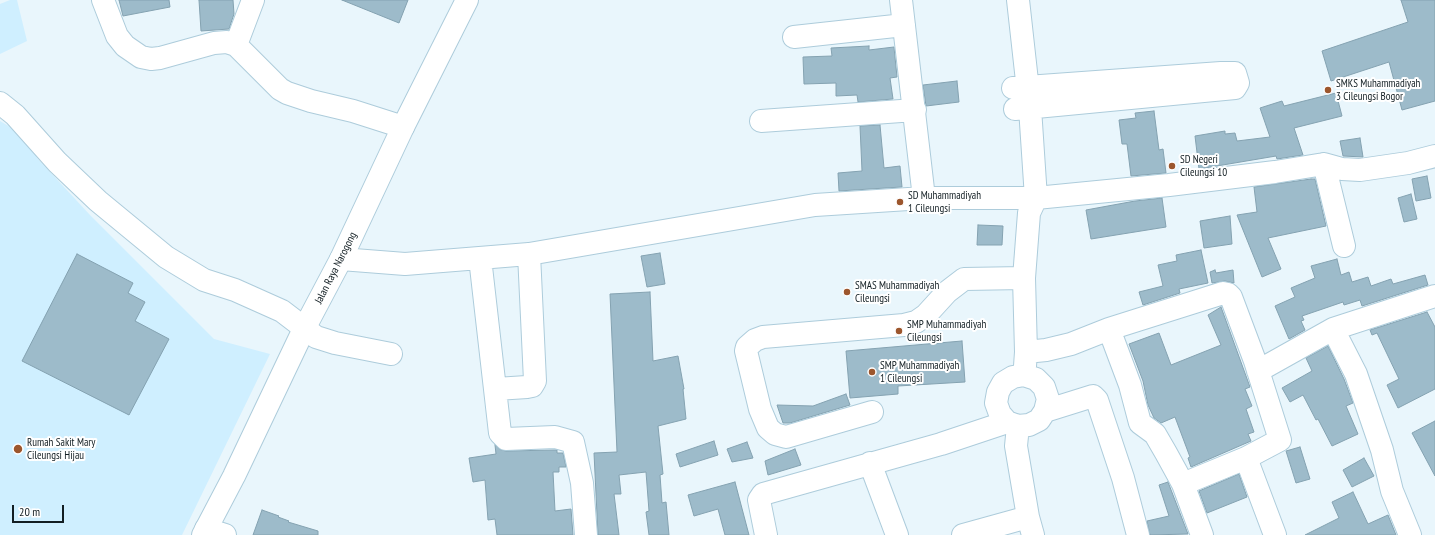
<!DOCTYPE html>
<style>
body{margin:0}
#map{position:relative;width:1435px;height:535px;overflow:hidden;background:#e9f6fc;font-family:"PT Sans Narrow",sans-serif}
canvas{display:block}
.scale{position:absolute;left:12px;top:505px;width:52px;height:18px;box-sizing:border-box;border:2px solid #121e23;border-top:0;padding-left:5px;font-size:12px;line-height:14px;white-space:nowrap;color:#121e23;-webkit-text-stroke:3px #fff;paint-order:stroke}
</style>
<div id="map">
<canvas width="1435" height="535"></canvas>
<div class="scale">20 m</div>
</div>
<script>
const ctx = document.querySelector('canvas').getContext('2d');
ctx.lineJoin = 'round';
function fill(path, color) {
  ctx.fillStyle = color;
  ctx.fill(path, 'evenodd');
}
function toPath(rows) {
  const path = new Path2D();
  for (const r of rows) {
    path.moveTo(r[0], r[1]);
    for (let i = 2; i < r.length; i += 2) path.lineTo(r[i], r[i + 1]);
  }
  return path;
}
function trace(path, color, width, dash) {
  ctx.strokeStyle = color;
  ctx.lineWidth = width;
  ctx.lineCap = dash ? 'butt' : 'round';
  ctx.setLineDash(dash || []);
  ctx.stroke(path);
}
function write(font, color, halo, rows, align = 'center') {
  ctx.font = font + ' "PT Sans Narrow",sans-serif';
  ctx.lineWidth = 4;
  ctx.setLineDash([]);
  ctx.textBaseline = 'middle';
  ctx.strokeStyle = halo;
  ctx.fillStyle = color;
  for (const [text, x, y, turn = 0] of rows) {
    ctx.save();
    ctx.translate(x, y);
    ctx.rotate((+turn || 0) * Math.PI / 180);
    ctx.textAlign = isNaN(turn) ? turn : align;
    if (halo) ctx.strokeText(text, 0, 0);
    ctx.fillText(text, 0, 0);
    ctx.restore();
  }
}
fill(toPath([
 [10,0,17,0,27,41,0,54,0,4],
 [0,121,29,138,37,158,90,215,214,339,270,354,182,535,0,535]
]), '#cfefff');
const building = toPath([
 [119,0,169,0,170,7,123,16,119,0],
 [199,0,233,0,234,14,229,29,201,31,199,0],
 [342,0,408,0,399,23,342,0],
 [1401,0,1435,0,1435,101,1402,110,1389,62,1331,81,1322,51,1408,22,1401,0],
 [869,46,869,50,894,47,897,77,890,78,893,99,858,102,857,95,836,96,836,83,804,84,803,57,832,56,831,48,869,46],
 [957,81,959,102,926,106,923,85,957,81],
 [1336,93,1342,116,1294,128,1303,155,1277,159,1276,156,1199,169,1195,136,1225,131,1225,134,1235,133,1237,141,1270,137,1260,108,1282,101,1284,106,1336,93],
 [1154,111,1159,150,1163,149,1166,173,1131,176,1127,144,1122,144,1119,120,1136,118,1135,113,1154,111],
 [880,125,884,168,900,166,902,187,839,191,838,173,862,171,860,126,880,125],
 [1360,138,1363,157,1343,156,1340,141,1360,138],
 [1427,176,1431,198,1416,201,1412,179,1427,176],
 [1311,179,1315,179,1326,226,1268,238,1281,269,1262,277,1237,215,1257,212,1254,187,1311,179],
 [1411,194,1417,219,1404,222,1398,198,1411,194],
 [1162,198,1166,227,1091,239,1086,210,1135,201,1162,198],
 [1230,216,1232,244,1204,248,1200,221,1230,216],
 [978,225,1003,226,1002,245,977,245,978,225],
 [1201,250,1208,283,1179,289,1180,293,1143,305,1139,292,1163,286,1158,265,1177,261,1176,255,1201,250],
 [660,253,665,284,647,287,641,256,660,253],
 [77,254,133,283,128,293,145,302,135,321,169,339,129,415,22,361,77,254],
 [1337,259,1341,275,1349,272,1352,282,1368,277,1371,286,1391,279,1393,284,1425,275,1428,285,1362,306,1360,300,1344,305,1343,302,1302,316,1304,320,1301,321,1305,330,1289,339,1275,306,1295,297,1291,288,1315,278,1311,266,1337,259],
 [1215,270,1216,273,1233,270,1234,283,1225,281,1212,283,1210,272,1215,270],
 [650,292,653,361,678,356,684,389,683,389,686,419,658,426,663,474,660,475,662,503,666,502,669,535,649,535,646,512,649,511,646,472,619,475,621,494,614,494,619,535,598,535,594,453,617,452,610,294,650,292],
 [1221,307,1250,387,1245,389,1252,406,1246,409,1254,432,1248,434,1251,441,1191,467,1188,458,1190,457,1175,417,1161,423,1154,418,1148,405,1143,381,1129,344,1159,333,1171,365,1221,345,1208,315,1221,307],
 [1427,312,1435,327,1435,389,1398,408,1387,385,1399,379,1377,333,1372,335,1370,330,1427,312],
 [962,341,965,382,898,386,898,394,850,398,846,351,962,341],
 [1328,346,1344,379,1353,403,1346,406,1358,434,1332,446,1318,419,1316,420,1303,395,1290,402,1282,388,1312,371,1306,358,1328,346],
 [846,394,850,405,790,423,783,423,777,405,813,406,846,394],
 [1435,421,1435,476,1412,433,1435,421],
 [714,441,718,455,680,467,676,454,714,441],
 [747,442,753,458,732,462,727,449,747,442],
 [495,445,501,450,506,451,554,450,557,450,557,453,563,453,566,467,559,467,559,472,553,472,555,511,571,509,573,535,497,535,495,519,488,520,485,480,473,482,469,458,496,454,495,445],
 [1300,447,1310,479,1296,483,1286,451,1300,447],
 [795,449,801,465,768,475,765,461,795,449],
 [1364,458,1374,476,1352,487,1343,470,1364,458],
 [1239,474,1247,497,1207,513,1199,491,1239,474],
 [735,482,749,535,725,535,718,509,694,516,688,495,735,482],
 [1168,482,1188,534,1150,535,1147,521,1169,516,1159,485,1168,482],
 [1353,492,1368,524,1388,515,1396,535,1305,535,1339,518,1332,502,1353,492],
 [262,510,279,516,278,517,289,521,288,522,318,531,318,535,253,535,262,510]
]);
fill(building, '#9dbbca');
trace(building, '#84a2b1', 1);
const minor = toPath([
 [103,0,117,36,125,46,141,57,151,59,160,58,214,43,227,42,236,45,280,89,287,93,311,101,353,111,403,127],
 [901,0,924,198],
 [1018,0,1030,108,1036,198,1029,213,1024,278,1026,352,1025,366],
 [794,37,904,25],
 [236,45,253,0],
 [1013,88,1221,73,1235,73,1238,83,1235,88,1015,109],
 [0,103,15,115,57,162,98,201,166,257,204,280,235,290,282,311,316,337,335,343,391,354],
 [761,121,915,110],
 [1324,164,1344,246],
 [480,258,500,433,506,439,555,437,573,442,582,483,586,535],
 [341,259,405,264,529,254,815,205,924,198,1036,198,1169,185,1275,172,1324,164,1342,169,1360,170,1408,163,1435,156],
 [1109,329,1130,385,1140,423,1155,434,1166,453,1183,484,1202,535],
 [1333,329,1356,374,1382,450,1392,491,1410,535],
 [1026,352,1046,350,1071,344,1109,329,1223,293,1228,294,1231,297,1255,361,1280,440,1246,458,1183,484],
 [1258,371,1333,329,1435,296],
 [496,389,527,387,532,386,535,381,529,254],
 [1045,411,1093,396,1097,400,1123,478,1138,535],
 [872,412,786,437,775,434,768,428,760,409,746,351,747,347,755,340,763,337,904,325,916,322,926,315,947,292,964,279,1024,278],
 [1018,426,1016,446,1028,517,1033,535],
 [1246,458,1275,535],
 [870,463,897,535],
 [206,529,225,535],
 [766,535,759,500,763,494,941,444,1007,422,1018,426,1029,425,1039,420,1045,411,1048,399,1044,387,1036,379,1024,375,1013,377,1003,383,998,392,996,403,1000,414,1007,422],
 [963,535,1028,517]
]);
const major = toPath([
 [203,535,234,476,304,329,341,259,403,127,467,0]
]);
trace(minor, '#adccdb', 24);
trace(major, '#adccdb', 24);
trace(minor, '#fff', 22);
trace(major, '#fff', 22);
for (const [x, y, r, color] of [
 [1328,90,4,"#9c562d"],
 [1172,166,4,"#9c562d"],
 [900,202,4,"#9c562d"],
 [847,292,4,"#9c562d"],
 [899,331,4,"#9c562d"],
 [872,372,4,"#9c562d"],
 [18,449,5,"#9c562d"]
]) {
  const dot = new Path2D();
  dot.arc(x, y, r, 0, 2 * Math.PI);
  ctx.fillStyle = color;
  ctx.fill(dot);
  trace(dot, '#fff', 1.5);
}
write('11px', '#121e23', '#fff', [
 ["SMKS Muhammadiyah",1336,84],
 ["3 Cileungsi Bogor",1336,97],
 ["SD Negeri",1180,160],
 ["Cileungsi 10",1180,173],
 ["SD Muhammadiyah",908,196],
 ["1 Cileungsi",908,209],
 ["SMAS Muhammadiyah",855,286],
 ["Cileungsi",855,299],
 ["SMP Muhammadiyah",907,325],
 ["Cileungsi",907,338],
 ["SMP Muhammadiyah",880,366],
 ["1 Cileungsi",880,379],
 ["Rumah Sakit Mary",27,443],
 ["Cileungsi Hijau",27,456]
], 'left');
write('11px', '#121e23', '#fff', [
 ["Jalan Raya Narogong",336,268,-63]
]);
</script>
